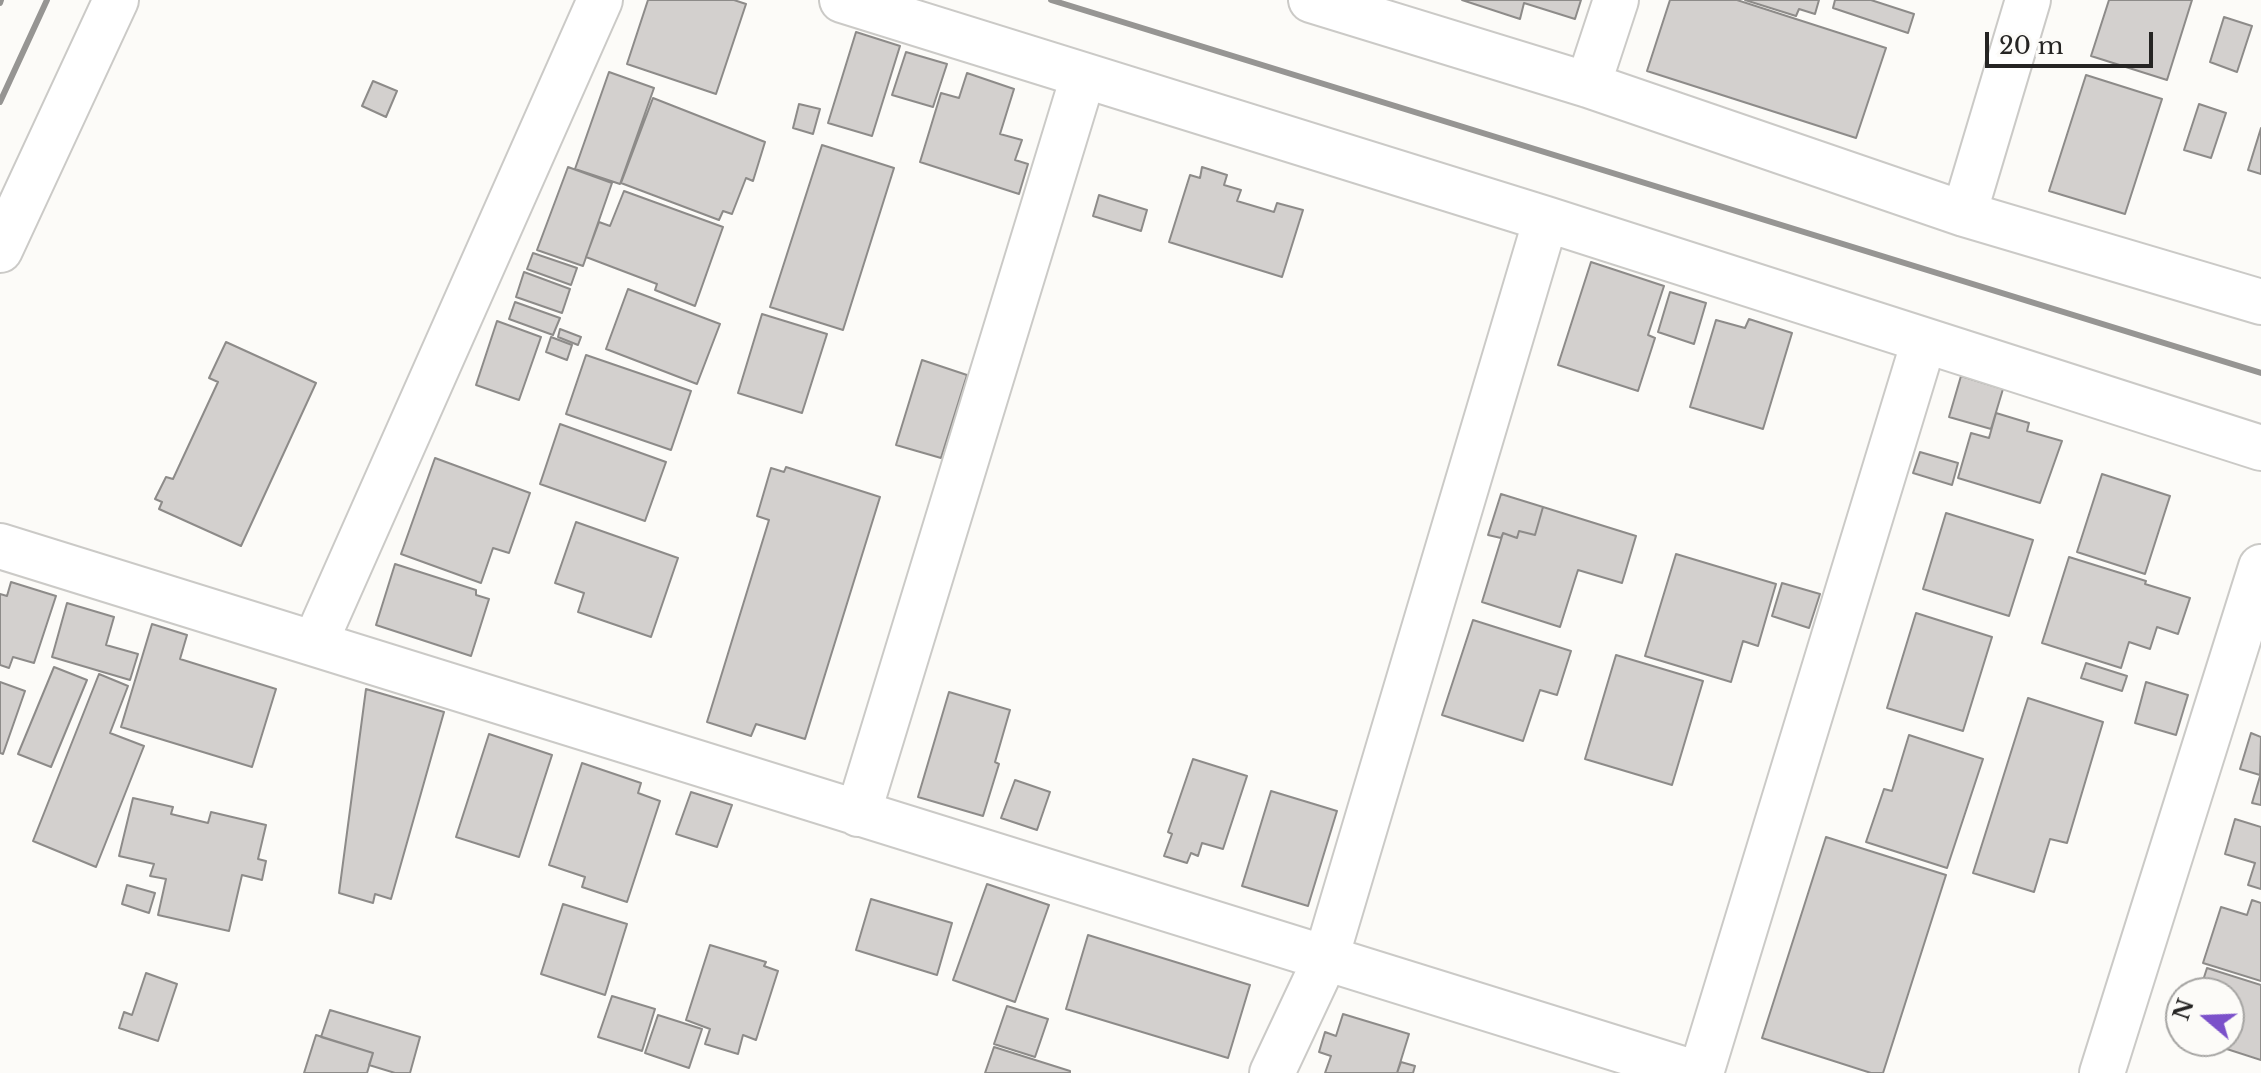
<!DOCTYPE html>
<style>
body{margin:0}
#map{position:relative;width:2261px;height:1073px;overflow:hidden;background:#fcfbf8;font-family:"Libre Baskerville",serif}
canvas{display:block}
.north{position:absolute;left:2165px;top:977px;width:80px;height:80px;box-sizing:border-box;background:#fcfbf8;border:2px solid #a6a5a3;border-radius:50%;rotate:289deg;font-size:22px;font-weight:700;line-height:32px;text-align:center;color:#252423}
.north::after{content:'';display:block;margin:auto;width:28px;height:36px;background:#7b51ca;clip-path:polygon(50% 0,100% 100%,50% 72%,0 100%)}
.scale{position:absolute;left:1985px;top:32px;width:168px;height:36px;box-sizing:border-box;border:4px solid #252423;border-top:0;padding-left:10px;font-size:24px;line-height:28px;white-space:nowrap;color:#252423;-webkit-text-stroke:6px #fcfbf8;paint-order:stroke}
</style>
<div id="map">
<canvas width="2261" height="1073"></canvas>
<div class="north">N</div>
<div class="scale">20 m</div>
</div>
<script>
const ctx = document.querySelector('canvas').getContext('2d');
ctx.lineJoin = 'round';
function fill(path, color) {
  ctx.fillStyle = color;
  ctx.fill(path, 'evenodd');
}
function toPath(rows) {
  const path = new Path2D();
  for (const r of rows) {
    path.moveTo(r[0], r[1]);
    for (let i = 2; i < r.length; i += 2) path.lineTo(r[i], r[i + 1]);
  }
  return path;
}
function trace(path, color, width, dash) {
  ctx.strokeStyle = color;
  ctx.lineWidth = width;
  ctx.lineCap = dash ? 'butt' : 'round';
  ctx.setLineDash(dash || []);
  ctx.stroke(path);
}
const building = toPath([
 [648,0,734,0,746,4,716,94,627,64,648,0],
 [1462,0,1581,0,1575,19,1524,3,1520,19,1462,0],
 [1670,0,1737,0,1886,48,1856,138,1647,71,1670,0],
 [1745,0,1819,0,1815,14,1799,9,1796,16,1745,0],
 [1835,0,1871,0,1914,14,1908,33,1833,8,1835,0],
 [2109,0,2192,0,2167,80,2091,56,2109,0],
 [2224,17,2252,26,2237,72,2210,62,2224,17],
 [856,32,900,46,872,136,828,123,856,32],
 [906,52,947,64,933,107,892,95,906,52],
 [609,72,654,88,620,184,575,169,609,72],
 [967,73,1014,89,1000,134,1022,140,1015,160,1028,164,1019,194,920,162,941,93,959,98,967,73],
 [2086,75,2162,99,2125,214,2049,191,2086,75],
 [373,81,397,91,386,117,362,106,373,81],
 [653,98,765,142,753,181,746,178,732,214,723,211,719,220,621,183,653,98],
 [799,104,820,109,813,134,793,128,799,104],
 [2199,104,2226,113,2211,158,2184,150,2199,104],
 [2261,128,2261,174,2248,170,2261,128],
 [822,145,894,168,843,330,770,307,822,145],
 [568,167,612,183,583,266,537,250,568,167],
 [1202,167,1227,175,1224,185,1241,190,1237,201,1274,212,1277,203,1303,210,1282,277,1169,242,1190,175,1200,178,1202,167],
 [624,191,723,227,695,306,655,290,657,284,586,257,599,222,610,226,624,191],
 [1099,195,1147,210,1141,231,1093,216,1099,195],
 [533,253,577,268,571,285,527,269,533,253],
 [1591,262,1664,286,1648,335,1655,338,1638,391,1558,365,1591,262],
 [524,272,570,289,562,313,516,297,524,272],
 [628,289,720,324,697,384,606,349,628,289],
 [1670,292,1706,303,1694,344,1658,332,1670,292],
 [515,302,560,318,553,335,509,319,515,302],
 [762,314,827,334,802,413,738,393,762,314],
 [1749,319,1792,333,1763,429,1690,407,1716,320,1745,328,1749,319],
 [497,321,541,337,519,400,476,385,497,321],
 [560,329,581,337,578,345,558,337,560,329],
 [551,337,572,345,567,360,546,352,551,337],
 [226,342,316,383,241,546,159,509,162,502,155,499,166,477,173,479,218,382,209,378,226,342],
 [586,355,691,391,671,450,566,414,586,355],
 [922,360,967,375,941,458,896,445,922,360],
 [1961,376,2003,389,1991,429,1949,417,1961,376],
 [1996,413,2029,423,2027,431,2062,441,2040,503,1958,478,1971,433,1989,438,1996,413],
 [560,424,666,462,645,521,540,484,560,424],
 [1920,452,1958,463,1952,485,1913,473,1920,452],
 [435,458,530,493,509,553,493,548,481,583,401,554,435,458],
 [786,467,880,497,805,739,756,724,751,736,707,722,769,520,757,516,771,468,784,472,786,467],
 [2102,474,2170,496,2145,574,2077,552,2102,474],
 [1501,494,1543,507,1535,535,1519,531,1517,538,1503,533,1501,538,1488,535,1501,494],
 [1543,507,1636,536,1622,583,1578,570,1560,627,1482,602,1503,533,1517,538,1519,531,1535,535,1543,507],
 [1946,513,2033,540,2009,616,1923,589,1946,513],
 [576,522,678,558,651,637,578,612,584,593,555,583,576,522],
 [1676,554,1776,584,1758,646,1743,641,1731,682,1645,656,1676,554],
 [2069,557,2146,581,2145,584,2190,598,2178,634,2157,627,2150,649,2129,642,2121,668,2042,643,2069,557],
 [395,564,476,590,476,595,489,599,471,656,376,625,395,564],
 [11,582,56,596,34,663,13,657,9,668,0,665,0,594,7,596,11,582],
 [1782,583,1820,594,1809,628,1772,616,1782,583],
 [67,603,114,617,106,645,138,654,130,680,52,657,67,603],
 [1916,613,1992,637,1963,731,1887,708,1916,613],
 [1473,620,1571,651,1557,695,1540,690,1523,741,1442,715,1473,620],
 [152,624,187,635,180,659,276,689,252,767,121,727,152,624],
 [1616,655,1703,681,1672,785,1585,759,1616,655],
 [2086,663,2127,676,2122,691,2081,678,2086,663],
 [54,667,87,680,51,767,18,754,54,667],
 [99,674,128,686,110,733,144,746,96,867,33,841,99,674],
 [0,682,25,691,3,754,0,753,0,682],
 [2146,682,2188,695,2176,735,2135,723,2146,682],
 [366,689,444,712,391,899,375,894,373,903,339,893,366,689],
 [949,692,1010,710,995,762,999,764,983,816,918,797,949,692],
 [2028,698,2103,722,2067,843,2050,839,2034,892,1973,873,2028,698],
 [2251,733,2261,737,2260,775,2240,769,2251,733],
 [489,734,552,755,519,857,456,837,489,734],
 [1909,735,1983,759,1947,868,1866,842,1884,789,1892,791,1909,735],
 [1193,759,1247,776,1223,849,1202,843,1198,856,1191,853,1187,863,1164,856,1172,834,1168,832,1193,759],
 [582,763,641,783,638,793,660,801,627,902,582,887,585,877,549,865,582,763],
 [2261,773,2261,805,2252,803,2261,773],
 [1015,780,1050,792,1037,830,1001,818,1015,780],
 [1271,791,1337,811,1308,906,1242,886,1271,791],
 [691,792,732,805,717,847,676,834,691,792],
 [133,798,173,807,171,814,208,823,211,812,266,825,258,859,266,861,262,880,242,875,229,931,158,915,166,879,150,876,154,864,119,856,133,798],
 [2235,819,2261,827,2261,889,2248,885,2255,863,2225,854,2235,819],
 [1826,837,1946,875,1883,1073,1871,1073,1762,1038,1826,837],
 [987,884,1049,905,1015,1002,953,980,987,884],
 [127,885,155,893,149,913,122,904,127,885],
 [871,899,952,923,937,975,856,950,871,899],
 [2252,900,2261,903,2261,981,2203,963,2221,907,2247,915,2252,900],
 [563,904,627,924,605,995,541,974,563,904],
 [1088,935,1250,985,1228,1058,1066,1009,1088,935],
 [710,945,766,962,764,966,778,971,756,1040,743,1035,738,1054,705,1044,710,1029,686,1020,710,945],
 [2207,968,2261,985,2261,1060,2202,1041,2229,1041,2229,993,2199,993,2207,968],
 [146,973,177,984,158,1041,119,1028,124,1012,132,1015,146,973],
 [612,996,655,1009,642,1051,598,1037,612,996],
 [1007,1006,1048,1019,1035,1057,994,1044,1007,1006],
 [330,1010,420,1037,410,1073,395,1073,369,1065,373,1053,321,1037,330,1010],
 [1343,1014,1409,1034,1397,1073,1325,1073,1331,1056,1319,1052,1325,1032,1336,1036,1343,1014],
 [658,1015,702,1029,689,1068,645,1053,658,1015],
 [316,1035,373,1053,367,1073,304,1073,316,1035],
 [994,1047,1070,1071,1070,1073,985,1073,994,1047],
 [1401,1062,1415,1066,1413,1073,1397,1073,1401,1062]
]);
fill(building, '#d3d0ce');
trace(building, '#8d8b89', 2);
const street = toPath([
 [842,0,1546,219,2261,448],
 [1311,0,1588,85,1964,214,2261,302],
 [1588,85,1616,0],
 [1964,214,2028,0],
 [0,250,116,0],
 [0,546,1695,1073],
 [315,643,600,0],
 [858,814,1083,77],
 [1272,1073,1326,958,1546,219],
 [1701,1073,1924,341],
 [2102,1073,2261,567]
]);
trace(street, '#cbcac7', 48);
trace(street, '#fff', 44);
trace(toPath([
 [1051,0,2261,373],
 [0,3,1,0],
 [0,102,47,0]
]), '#969593', 6);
</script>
